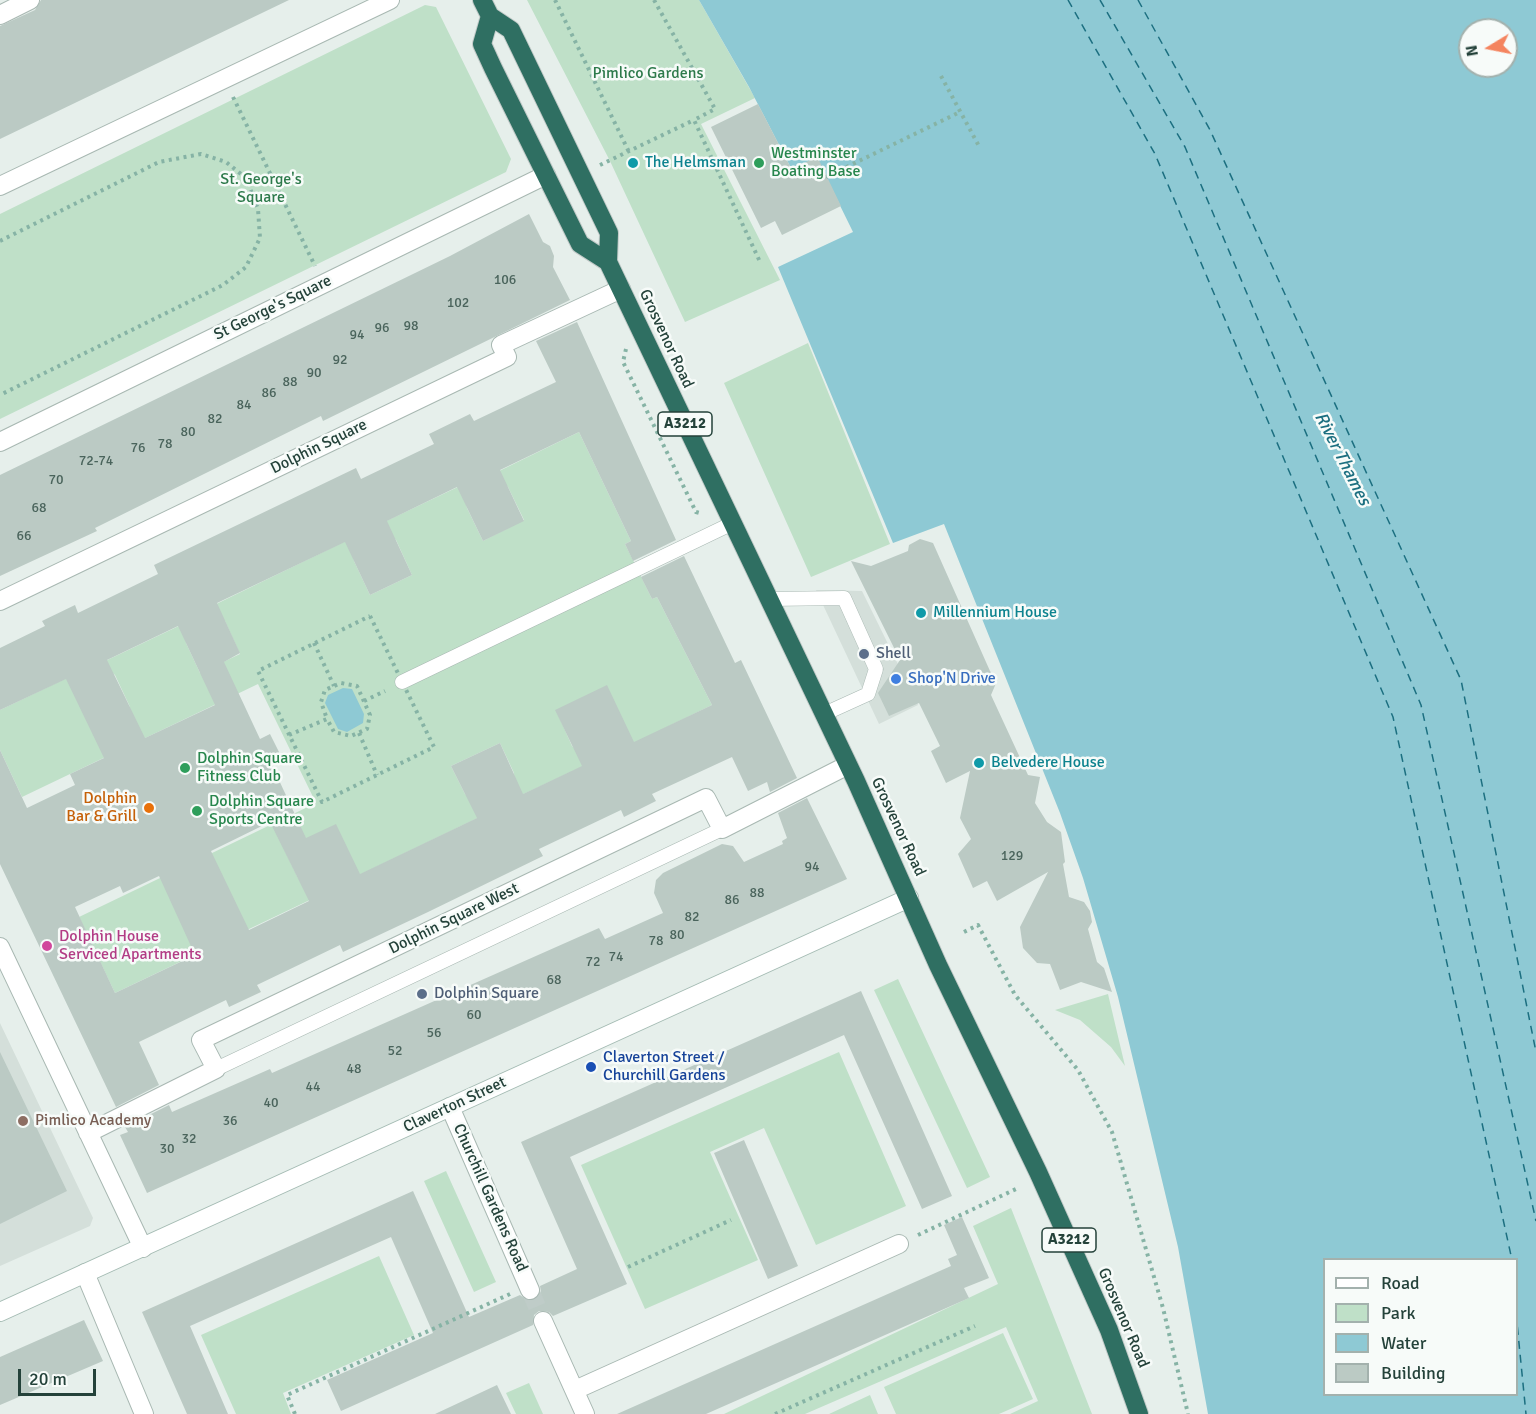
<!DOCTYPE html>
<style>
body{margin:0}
#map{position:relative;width:1536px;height:1414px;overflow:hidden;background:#e6efeb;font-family:Signika,sans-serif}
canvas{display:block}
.legend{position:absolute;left:1323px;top:1258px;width:195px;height:138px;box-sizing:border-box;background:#f7fbf9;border:2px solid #a3b1ad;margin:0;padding:8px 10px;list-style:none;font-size:18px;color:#24423a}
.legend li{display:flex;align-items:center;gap:12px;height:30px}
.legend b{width:30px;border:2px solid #a3b1ad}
.north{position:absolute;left:1458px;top:18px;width:60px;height:60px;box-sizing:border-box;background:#f7fbf9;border:2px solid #a3b1ad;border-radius:50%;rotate:260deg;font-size:16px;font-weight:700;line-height:24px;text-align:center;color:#24423a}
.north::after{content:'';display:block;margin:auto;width:21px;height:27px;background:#f4845f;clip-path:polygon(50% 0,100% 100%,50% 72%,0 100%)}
.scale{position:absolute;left:18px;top:1369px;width:78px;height:27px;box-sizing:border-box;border:3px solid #24423a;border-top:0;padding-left:8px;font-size:18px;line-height:21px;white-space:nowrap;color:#24423a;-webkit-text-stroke:4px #f7fbf9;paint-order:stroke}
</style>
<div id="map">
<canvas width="1536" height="1414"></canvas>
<ul class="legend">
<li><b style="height:8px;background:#fff"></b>Road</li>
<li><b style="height:16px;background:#bfe0c8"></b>Park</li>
<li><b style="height:16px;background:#8ec9d4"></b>Water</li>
<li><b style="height:16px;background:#bbcac4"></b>Building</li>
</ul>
<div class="north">N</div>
<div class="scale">20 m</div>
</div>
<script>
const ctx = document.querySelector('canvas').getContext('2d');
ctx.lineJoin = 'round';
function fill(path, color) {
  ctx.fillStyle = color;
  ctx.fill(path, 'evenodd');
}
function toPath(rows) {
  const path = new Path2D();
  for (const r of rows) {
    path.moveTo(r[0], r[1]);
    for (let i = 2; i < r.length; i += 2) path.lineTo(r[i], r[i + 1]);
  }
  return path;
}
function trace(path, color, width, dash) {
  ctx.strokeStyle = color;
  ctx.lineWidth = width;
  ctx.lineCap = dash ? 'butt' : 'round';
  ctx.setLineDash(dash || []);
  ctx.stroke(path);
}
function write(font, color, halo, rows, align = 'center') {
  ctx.font = font + ' Signika,sans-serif';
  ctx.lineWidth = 5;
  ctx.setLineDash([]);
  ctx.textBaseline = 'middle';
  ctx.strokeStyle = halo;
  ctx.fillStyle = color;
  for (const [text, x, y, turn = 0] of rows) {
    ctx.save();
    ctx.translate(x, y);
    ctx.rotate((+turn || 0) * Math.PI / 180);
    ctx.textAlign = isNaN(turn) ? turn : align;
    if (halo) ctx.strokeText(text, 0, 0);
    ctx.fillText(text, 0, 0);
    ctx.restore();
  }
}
fill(toPath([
 [816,590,862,591,918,705,879,724],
 [0,1023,93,1218,90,1226,0,1266]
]), '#d4dfda');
fill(toPath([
 [527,0,699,0,755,98,701,124,780,280,685,322,610,161],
 [425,5,436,7,511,159,506,172,0,419,0,214],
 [808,343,890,544,811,577,724,383],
 [579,432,631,541,625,544,652,599,657,597,712,705,628,746,556,710,572,746,590,763,515,798,514,773,500,743,451,766,465,794,488,813,353,878,284,849,298,878,314,898,115,993,79,917,316,803,258,684,22,797,0,750,0,710,71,676,130,707,115,675,101,663,185,623,186,643,200,673,240,654,225,621,210,607,350,539,354,561,370,595,412,575,396,540,378,525,462,485,467,508,483,541,524,520,508,487,493,474],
 [898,979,990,1177,967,1188,874,990],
 [1108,994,1125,1066,1111,1047,1080,1020,1055,1010],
 [839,1052,906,1206,816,1245,764,1128,710,1152,758,1260,645,1309,581,1165],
 [446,1171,496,1282,474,1292,424,1181],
 [1011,1208,1092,1414,1010,1414,1038,1401,1006,1327,805,1414,724,1414,998,1284,973,1226],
 [379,1256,414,1335,283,1393,291,1414,236,1414,201,1335],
 [1003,1333,1033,1399,999,1414,896,1414,884,1387],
 [529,1383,543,1414,516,1414,506,1393],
 [870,1395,878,1414,829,1414]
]), '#bfe0c8');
fill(toPath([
 [699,0,1536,0,1536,1414,1208,1414,1178,1247,1118,997,1083,878,1060,813,944,524,893,543,778,267,853,232,826,177,792,170,749,87],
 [1470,30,1506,30,1506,66,1470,66],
 [1324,1260,1516,1260,1516,1394,1324,1394],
 [343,688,352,689,364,714,363,723,347,732,338,729,325,703,328,695]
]), '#8ec9d4');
trace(toPath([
 [1068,0,1155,154,1393,717,1512,1260],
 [1100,0,1185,147,1421,705,1536,1221],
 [1138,0,1210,130,1461,680,1536,1052],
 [1516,1313,1526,1414]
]), '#1c6f80', 1.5, [8, 6]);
fill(toPath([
 [41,0,289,0,0,139,0,26,35,10],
 [758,104,792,170,817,156,841,206,782,235,775,221,761,228,711,127],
 [529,214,543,242,550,246,554,256,553,267,570,300,323,421,321,416,95,528,97,531,0,576,0,475,450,256],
 [577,322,676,540,633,561,625,544,631,541,579,432,500,470,524,521,483,541,457,487,387,521,412,575,370,595,345,542,217,603,240,653,224,662,260,739,270,734,281,756,270,761,306,838,336,824,360,874,477,818,451,766,500,743,523,794,582,766,555,710,607,685,634,742,712,705,657,597,652,599,641,577,684,556,735,663,741,660,797,778,770,792,767,782,748,791,732,757,652,794,656,801,624,817,621,810,539,849,543,856,428,912,343,952,340,945,257,985,261,992,229,1007,226,1000,139,1042,159,1085,116,1107,0,864,0,750,27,808,75,785,70,774,104,758,66,679,0,710,0,648,45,626,42,621,75,605,78,613,158,574,154,565,356,468,361,479,434,444,429,434,470,414,474,421,556,382,536,341],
 [178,626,215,705,145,738,107,660],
 [270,822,309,901,249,930,211,851],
 [159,876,195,955,115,993,75,907,120,886,123,893],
 [920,539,933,543,990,671,997,681,991,695,1028,775,1040,777,1035,803,1047,822,1061,832,1065,862,1063,864,1069,897,1084,902,1090,911,1092,922,1088,929,1097,962,1104,968,1112,992,1081,982,1060,990,1050,964,1037,963,1023,948,1020,927,1048,872,997,901,987,881,973,888,958,854,971,839,960,818,970,771,946,783,931,751,940,746,919,703,889,716,878,693,900,660,851,561,871,566,908,551,909,545],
 [807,798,847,879,147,1193,120,1135,128,1132,125,1127,169,1105,172,1112,270,1069,272,1073,599,928,605,939,663,913,654,893,656,880,663,873,722,844,733,846,744,862,783,844,782,841,787,838,778,813],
 [861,991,952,1196,922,1209,844,1035,570,1157,627,1284,553,1316,549,1312,539,1311,534,1315,533,1325,341,1411,327,1380,433,1333,391,1237,190,1326,228,1414,187,1414,142,1312,413,1191,469,1317,520,1295,528,1301,535,1300,541,1292,540,1286,577,1269,521,1142],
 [0,1052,67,1191,0,1224],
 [744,1140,798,1266,768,1279,714,1153],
 [962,1217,989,1278,964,1288,969,1298,706,1414,617,1414,951,1266,948,1259,957,1255,944,1225],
 [84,1320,103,1361,0,1405,0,1357],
 [497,1385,511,1414,435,1414]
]), '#bbcac4');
trace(toPath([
 [530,1290,543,1321]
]), '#bfccc8', 18, [18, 9]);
const lane = toPath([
 [769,599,844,598,876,669,868,694,824,714],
 [402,682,733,523],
 [216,1069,722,829]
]);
const street = toPath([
 [0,15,30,0],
 [0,186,390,0],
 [0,442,546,175],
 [0,601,507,357,501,345,621,289],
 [0,947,143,1248],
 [450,1107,530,1290],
 [88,1133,216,1069,201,1040,706,798,722,829,848,765],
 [85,1273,144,1414],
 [543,1321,585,1414],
 [575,1390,899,1244]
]);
const secondary = toPath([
 [0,1312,909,898]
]);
const highway = toPath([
 [482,0,490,16,511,30,609,233,608,262,856,781,938,965,1038,1172,1109,1330,1139,1414],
 [490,16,482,44,493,68,580,244,608,262]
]);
trace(lane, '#a8b8b2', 15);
trace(street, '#a8b8b2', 20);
trace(secondary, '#a4bbb3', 20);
trace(highway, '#c2cac8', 20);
trace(toPath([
 [555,0,629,152],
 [654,0,715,109,694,120,761,264],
 [941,76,980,148],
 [233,97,315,266],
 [600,165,694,120],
 [826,177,960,112],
 [0,241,159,162,201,154,226,162,246,178,258,209,260,238,246,267,223,285,0,395],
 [626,349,623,362,696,512,703,514],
 [370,616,434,747,322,802,258,671,370,616],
 [314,643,334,686],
 [364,701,385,691],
 [359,733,377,775],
 [289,735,327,719,334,732,351,736,367,729,370,715,357,686,341,683,325,690,321,702,327,719],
 [964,932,978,925,1015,995,1078,1070,1112,1132,1163,1308,1188,1414],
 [918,1235,1016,1189],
 [628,1267,731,1220],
 [295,1414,287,1395,510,1294],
 [775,1414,975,1326]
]), '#86b3a5', 4, [3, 4.5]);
trace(lane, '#fff', 14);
trace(street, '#fff', 18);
trace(secondary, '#fff', 18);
trace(highway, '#2f6f62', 18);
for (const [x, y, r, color] of [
 [633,163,6,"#0f9aa8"],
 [759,163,6,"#2e9e5b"],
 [921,613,6,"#0f9aa8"],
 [864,654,6,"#5c6f8a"],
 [896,679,6,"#3f7fe0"],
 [979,763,6,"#0f9aa8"],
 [185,768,6,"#2e9e5b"],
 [149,808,6,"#e8710a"],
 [197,811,6,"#2e9e5b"],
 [47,946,6,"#d1479c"],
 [422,994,6,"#5c6f8a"],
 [591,1067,6,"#1a4fb4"],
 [23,1121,6,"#8d6e63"]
]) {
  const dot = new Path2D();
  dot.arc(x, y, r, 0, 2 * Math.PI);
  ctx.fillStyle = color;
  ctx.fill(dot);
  trace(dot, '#f7fbf9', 2);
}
write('14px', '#4a645c', null, [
 ["106",505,280],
 ["102",458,303],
 ["98",411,326],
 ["96",382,328],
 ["94",357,335],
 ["92",340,360],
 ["90",314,373],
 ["88",290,382],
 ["86",269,393],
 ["84",244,405],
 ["82",215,419],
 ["80",188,432],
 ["78",165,444],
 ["76",138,448],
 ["72-74",96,461],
 ["70",56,480],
 ["68",39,508],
 ["66",24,536],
 ["129",1012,856],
 ["94",812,867],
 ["88",757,893],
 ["86",732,900],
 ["82",692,917],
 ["80",677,935],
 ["78",656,941],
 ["74",616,957],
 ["72",593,962],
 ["68",554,980],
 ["60",474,1015],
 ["56",434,1033],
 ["52",395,1051],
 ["48",354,1069],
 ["44",313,1087],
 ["40",271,1103],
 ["36",230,1121],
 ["32",189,1139],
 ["30",167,1149]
]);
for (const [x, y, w] of [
 [685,424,54],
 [1069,1240,54]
]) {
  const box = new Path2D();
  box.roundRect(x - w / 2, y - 12, w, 24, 4.5);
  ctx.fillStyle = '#f7fbf9';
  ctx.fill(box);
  trace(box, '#24423a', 1.5);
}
write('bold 15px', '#24423a', null, [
 ["A3212",685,424],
 ["A3212",1069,1240]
]);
write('16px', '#2d7a4b', '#f7fbf9', [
 ["Pimlico Gardens",648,74],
 ["St. George's",261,180],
 ["Square",261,198]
]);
write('16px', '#27864d', '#f7fbf9', [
 ["Westminster",771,154],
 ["Boating Base",771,172],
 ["Dolphin Square",197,759],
 ["Fitness Club",197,777],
 ["Dolphin Square",209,802],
 ["Sports Centre",209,820]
], 'left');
write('16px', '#0d838f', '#f7fbf9', [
 ["The Helmsman",645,163],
 ["Millennium House",933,613],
 ["Belvedere House",991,763]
], 'left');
write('16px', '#24423a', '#f7fbf9', [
 ["St George's Square",273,308,-26],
 ["Grosvenor Road",666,339,65],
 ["Dolphin Square",319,447,-26],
 ["Grosvenor Road",898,827,65],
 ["Dolphin Square West",454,919,-26],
 ["Claverton Street",455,1105,-25],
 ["Churchill Gardens Road",490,1198,66],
 ["Grosvenor Road",1123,1318,67]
]);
write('16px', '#4e5e75', '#f7fbf9', [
 ["Shell",876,654],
 ["Dolphin Square",434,994]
], 'left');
write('16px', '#366cbe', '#f7fbf9', [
 ["Shop'N Drive",908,679]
], 'left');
write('16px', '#c56008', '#f7fbf9', [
 ["Dolphin",137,799],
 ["Bar & Grill",137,817]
], 'right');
write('16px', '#b23c85', '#f7fbf9', [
 ["Dolphin House",59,937],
 ["Serviced Apartments",59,955]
], 'left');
write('16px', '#164399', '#f7fbf9', [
 ["Claverton Street /",603,1058],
 ["Churchill Gardens",603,1076]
], 'left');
write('16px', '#785e54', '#f7fbf9', [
 ["Pimlico Academy",35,1121]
], 'left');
write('italic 18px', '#1c6f80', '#f7fbf9', [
 ["River Thames",1342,459,63]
]);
</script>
